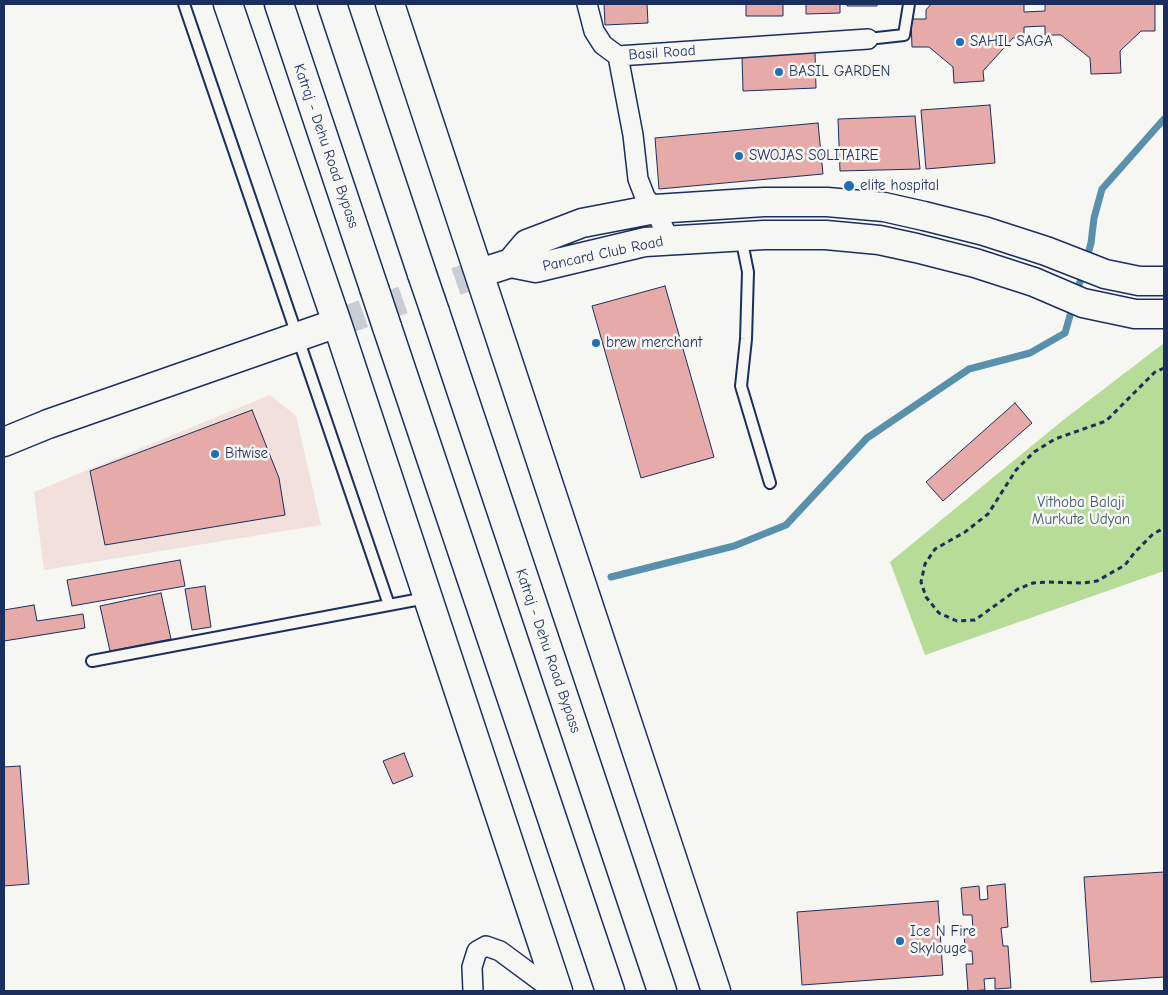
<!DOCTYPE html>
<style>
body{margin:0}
#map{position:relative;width:1168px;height:995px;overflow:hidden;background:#f6f6f2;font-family:"Comic Neue",sans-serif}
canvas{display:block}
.frame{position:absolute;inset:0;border:5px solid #1b2f5e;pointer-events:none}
</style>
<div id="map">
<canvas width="1168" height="995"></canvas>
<div class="frame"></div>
</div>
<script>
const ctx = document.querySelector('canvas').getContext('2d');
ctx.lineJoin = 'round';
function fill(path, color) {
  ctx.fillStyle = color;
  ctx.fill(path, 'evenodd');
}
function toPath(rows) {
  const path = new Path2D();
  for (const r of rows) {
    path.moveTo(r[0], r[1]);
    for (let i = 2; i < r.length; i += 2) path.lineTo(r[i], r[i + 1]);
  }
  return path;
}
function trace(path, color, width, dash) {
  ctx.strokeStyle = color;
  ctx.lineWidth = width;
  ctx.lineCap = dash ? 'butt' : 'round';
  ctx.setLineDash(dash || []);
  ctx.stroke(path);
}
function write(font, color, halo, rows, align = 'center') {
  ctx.font = font + ' "Comic Neue",sans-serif';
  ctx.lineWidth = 5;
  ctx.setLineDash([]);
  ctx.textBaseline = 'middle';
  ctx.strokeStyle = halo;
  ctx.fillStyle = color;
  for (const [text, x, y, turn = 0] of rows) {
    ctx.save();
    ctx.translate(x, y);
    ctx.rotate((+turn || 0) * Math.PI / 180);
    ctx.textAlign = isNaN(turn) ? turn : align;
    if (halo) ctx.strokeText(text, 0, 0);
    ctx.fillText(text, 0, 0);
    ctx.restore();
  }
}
fill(toPath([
 [270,395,296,416,321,525,44,570,34,492]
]), '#f1e0dc');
fill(toPath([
 [1164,343,1164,571,925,655,890,562,1062,421]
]), '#b6dc98');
trace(toPath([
 [1086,261,1091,243,1094,218,1102,189,1164,119],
 [1076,295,1083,272],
 [611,577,734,546,786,525,867,438,969,369,1030,353,1065,333,1073,305]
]), '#5990ab', 7);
const building = toPath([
 [604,4,647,4,648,23,605,25,604,4],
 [746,4,783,4,783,16,746,16,746,4],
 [806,4,840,4,840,13,806,14,806,4],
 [847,4,877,4,877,6,847,6,847,4],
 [931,4,1024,4,1024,12,1045,11,1045,4,1155,4,1155,31,1141,31,1120,51,1121,73,1091,74,1090,58,1061,35,1045,35,1045,26,1024,27,1024,37,1013,38,983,71,984,81,954,83,953,67,929,47,912,47,911,19,926,19,926,10,931,4],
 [815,52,816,88,743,91,742,55,815,52],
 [990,105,995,163,926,169,921,110,990,105],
 [915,116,920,169,840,171,838,119,915,116],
 [818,123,823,174,659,189,655,138,818,123],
 [665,286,714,457,641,478,592,306,665,286],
 [1015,403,1032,423,943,501,926,482,1015,403],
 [252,410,279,478,285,515,105,545,90,471,252,410],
 [180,560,185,586,72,606,67,580,180,560],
 [205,586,211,627,192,630,185,589,205,586],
 [161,593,171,639,110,651,100,606,161,593],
 [34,605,37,621,83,614,85,628,4,641,4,610,34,605],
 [404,753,413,776,393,784,383,761,404,753],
 [20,766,29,884,4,886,4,767,20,766],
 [1164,872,1164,977,1091,982,1084,877,1164,872],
 [1005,884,1008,927,1001,928,1003,946,1008,946,1011,988,995,989,995,978,984,979,985,990,968,991,966,964,973,964,972,951,965,951,964,930,973,929,972,915,963,915,961,888,979,886,980,900,988,899,987,886,1005,884],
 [938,901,943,975,802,985,797,912,938,901]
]);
fill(building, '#e6aba8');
trace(building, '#1b2f5e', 1);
trace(toPath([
 [337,323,480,273]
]), '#caced4', 28, [28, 14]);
const lane = toPath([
 [184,4,389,605],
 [868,39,904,35,909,4],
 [741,237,748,272,746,339,741,386,770,483],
 [92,661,426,598]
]);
const street = toPath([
 [587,4,594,31,603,45,618,56],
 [618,56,868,39],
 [618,56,633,135,638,179,645,197,655,209,669,240],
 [473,991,472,967,477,951,486,946,500,951,554,991]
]);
const secondary = toPath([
 [228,4,337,323,558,991],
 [390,4,716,991],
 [511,263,527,244,582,223,655,209,764,202,827,202,884,207,924,216,984,231,1046,251,1105,274,1139,281,1164,281],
 [480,273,511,263,536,268,645,242,764,235,826,235,879,240,916,248,975,263,1034,282,1083,303,1135,314,1164,314],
 [4,442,48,424,337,323]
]);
const highway = toPath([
 [279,4,374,288],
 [332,4,422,274],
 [435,312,662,991],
 [387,327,610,991]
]);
trace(lane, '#1b2f5e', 14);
trace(street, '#1b2f5e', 22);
trace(secondary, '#1b2f5e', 31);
trace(highway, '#1b2f5e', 31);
trace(toPath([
 [1164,368,1155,372,1106,421,1055,439,1034,452,1016,470,988,514,965,532,935,549,925,564,921,582,926,597,939,613,957,621,975,620,1018,589,1033,583,1048,582,1083,583,1097,581,1125,565,1135,552,1153,534,1164,528]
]), '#1b2f5e', 3, [5, 4]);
trace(lane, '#f6f6f2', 10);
trace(street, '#f6f6f2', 19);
trace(secondary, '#f6f6f2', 28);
trace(highway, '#f6f6f2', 28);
const highwayBridge = toPath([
 [422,274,435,312],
 [374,288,387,327]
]);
trace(highwayBridge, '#1b2f5e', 31, []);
trace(highwayBridge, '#f6f6f2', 28);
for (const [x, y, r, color] of [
 [960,42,5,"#1f6fb2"],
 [779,72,5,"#1f6fb2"],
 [739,156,5,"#1f6fb2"],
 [849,186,6,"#1f6fb2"],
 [596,343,5,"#1f6fb2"],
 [215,454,5,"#1f6fb2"],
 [900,941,5,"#1f6fb2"]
]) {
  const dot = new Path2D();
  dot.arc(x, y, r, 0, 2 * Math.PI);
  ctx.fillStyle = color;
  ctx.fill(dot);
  trace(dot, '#f6f6f2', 2);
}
write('15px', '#1b2f5e', '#f6f6f2', [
 ["SAHIL SAGA",970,42],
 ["BASIL GARDEN",789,72],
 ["SWOJAS SOLITAIRE",749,156],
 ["elite hospital",860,186],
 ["brew merchant",606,343],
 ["Bitwise",225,454],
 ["Ice N Fire",910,932],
 ["Skylouge",910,949]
], 'left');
write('15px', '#1b2f5e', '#f6f6f2', [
 ["Basil Road",662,53,-4],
 ["Katraj - Dehu Road Bypass",326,146,71],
 ["Pancard Club Road",603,254,-12],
 ["Katraj - Dehu Road Bypass",548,651,71]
]);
write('15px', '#425a6c', '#f6f6f2', [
 ["Vithoba Balaji",1081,503],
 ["Murkute Udyan",1081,520]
]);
</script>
